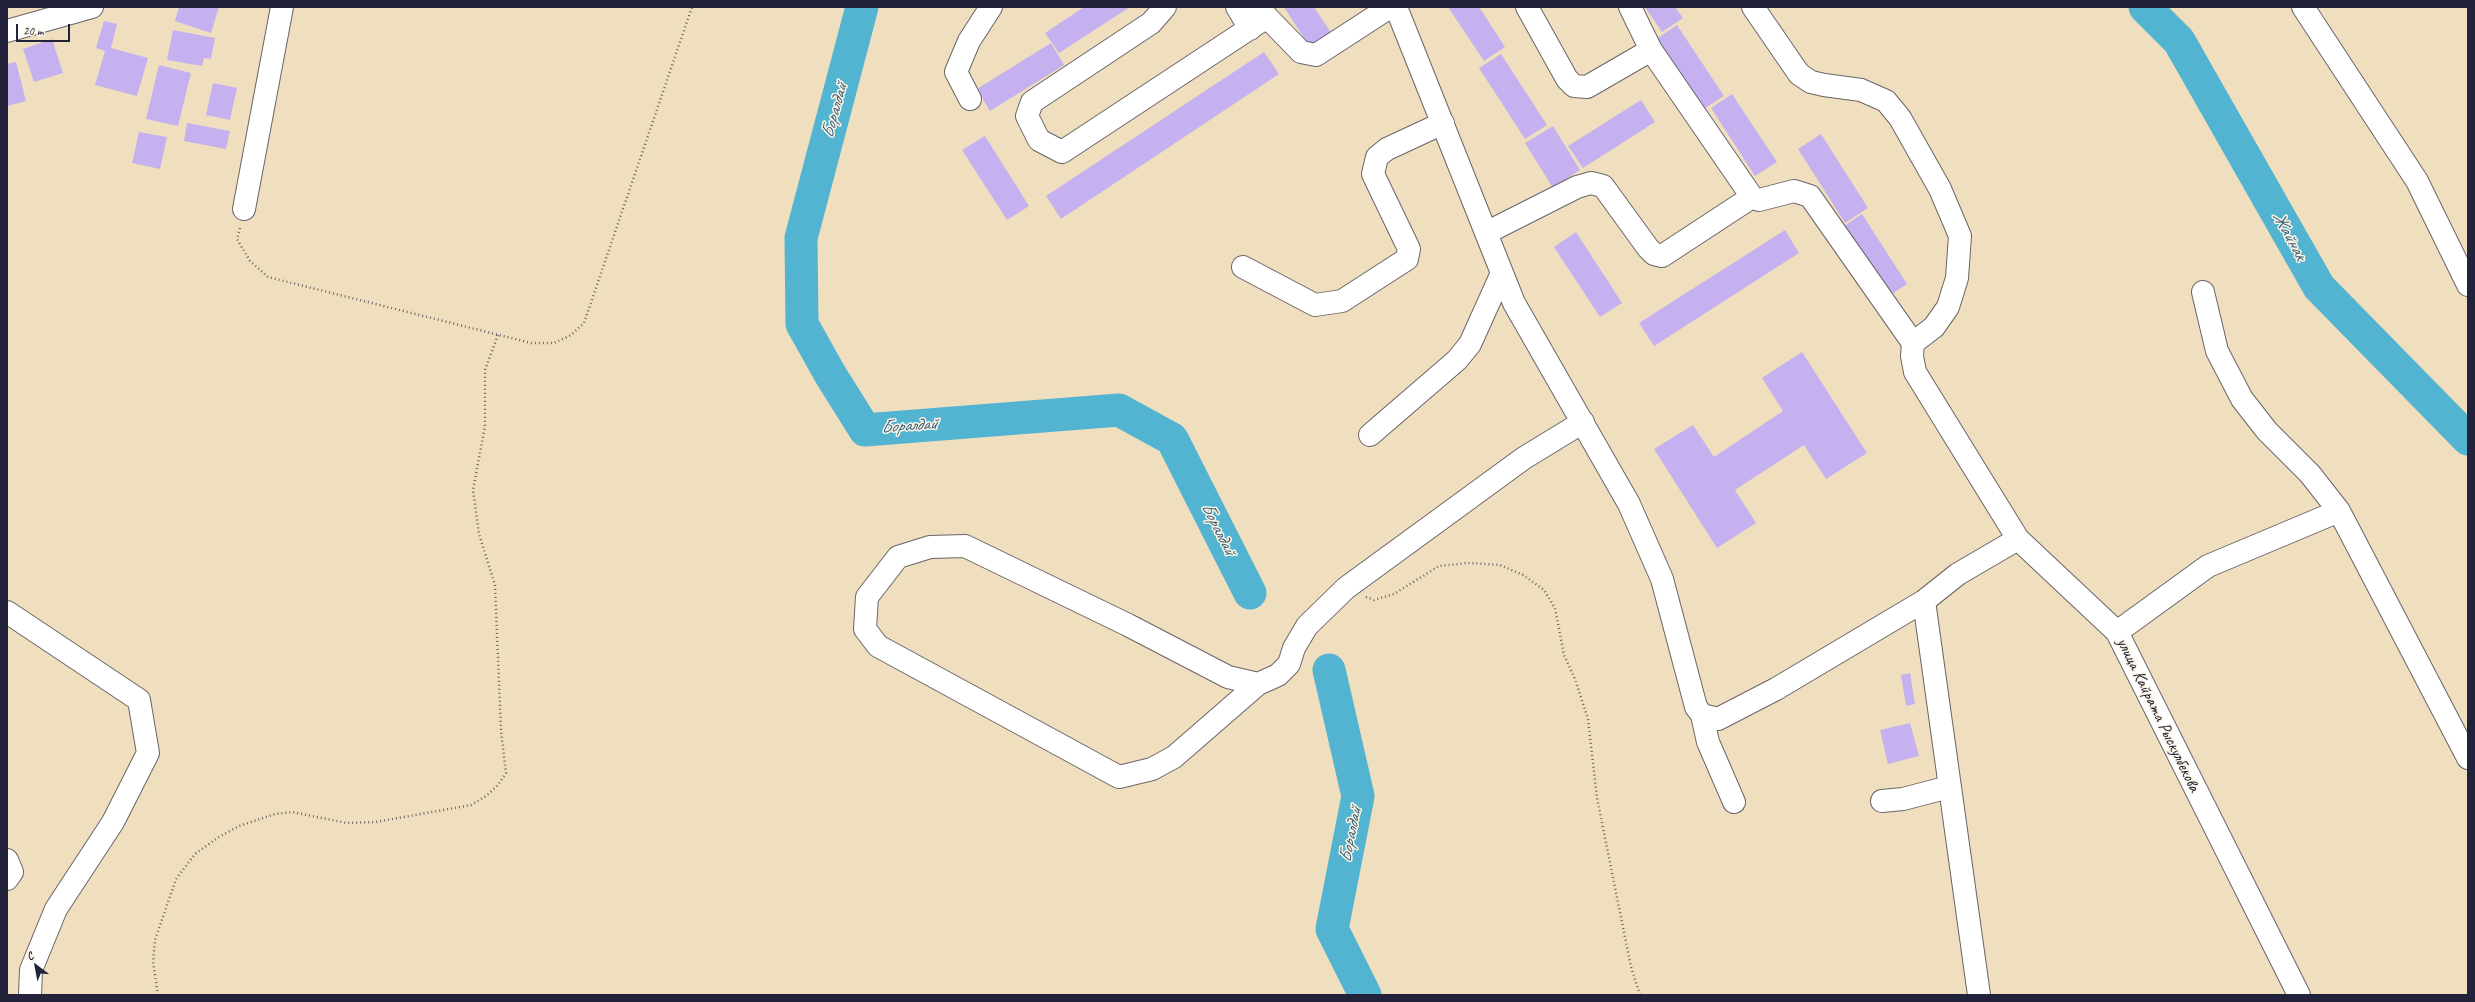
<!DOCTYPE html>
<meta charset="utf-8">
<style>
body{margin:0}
#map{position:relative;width:2475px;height:1002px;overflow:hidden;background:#f0dfbe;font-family:Caveat,sans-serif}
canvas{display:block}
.frame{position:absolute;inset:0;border:8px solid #22223b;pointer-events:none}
.north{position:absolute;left:16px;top:946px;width:40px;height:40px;-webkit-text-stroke:3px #fcf5e5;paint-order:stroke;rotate:328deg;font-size:11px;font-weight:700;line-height:16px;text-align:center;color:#22223b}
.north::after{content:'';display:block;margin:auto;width:14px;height:18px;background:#22223b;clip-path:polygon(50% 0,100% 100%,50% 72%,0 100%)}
.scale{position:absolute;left:16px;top:24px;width:54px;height:18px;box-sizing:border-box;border:2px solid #22223b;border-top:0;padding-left:5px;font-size:12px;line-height:14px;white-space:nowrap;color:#22223b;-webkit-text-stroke:3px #fcf5e5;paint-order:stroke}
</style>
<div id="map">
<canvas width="2475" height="1002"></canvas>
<div class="frame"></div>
<div class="north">С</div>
<div class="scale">20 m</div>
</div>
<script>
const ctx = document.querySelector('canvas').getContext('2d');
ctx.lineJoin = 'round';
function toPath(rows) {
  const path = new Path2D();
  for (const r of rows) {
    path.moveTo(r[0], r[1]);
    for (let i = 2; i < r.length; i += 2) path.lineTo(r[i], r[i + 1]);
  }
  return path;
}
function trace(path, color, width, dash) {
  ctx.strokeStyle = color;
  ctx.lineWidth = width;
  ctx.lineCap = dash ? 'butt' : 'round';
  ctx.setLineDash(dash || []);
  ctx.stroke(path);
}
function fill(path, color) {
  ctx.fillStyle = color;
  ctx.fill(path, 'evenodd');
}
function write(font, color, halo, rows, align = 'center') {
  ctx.font = font + ' Caveat,sans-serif';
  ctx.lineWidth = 3;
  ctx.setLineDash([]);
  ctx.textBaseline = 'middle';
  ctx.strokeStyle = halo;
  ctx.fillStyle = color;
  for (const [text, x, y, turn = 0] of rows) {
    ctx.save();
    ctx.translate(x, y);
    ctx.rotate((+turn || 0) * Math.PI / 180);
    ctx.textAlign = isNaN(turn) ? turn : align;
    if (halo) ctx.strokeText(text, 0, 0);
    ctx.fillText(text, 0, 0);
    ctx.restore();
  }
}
trace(toPath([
 [862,7,801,238,802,324,830,374,865,430,1119,410,1172,439,1250,593],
 [2145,7,2179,41,2319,287,2468,439],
 [1329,670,1358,796,1332,929,1365,995]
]), '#52b4d1', 33);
fill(toPath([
 [179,7,219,7,211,33,175,21],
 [1084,7,1130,7,1059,53,1045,33],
 [1284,7,1314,7,1334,37,1313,52],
 [1448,7,1479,7,1505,47,1484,61],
 [1645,7,1675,7,1683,18,1662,32],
 [104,21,117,24,111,48,148,58,137,96,95,85,105,51,96,48],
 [1677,25,1724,96,1702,110,1656,39],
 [173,30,215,38,211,59,204,58,202,66,167,60],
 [52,39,63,73,34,82,23,49],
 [1051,43,1064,65,990,111,977,89],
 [1264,52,1279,74,1061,219,1046,196],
 [1501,54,1547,125,1525,139,1479,68],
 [16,62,26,101,7,106,7,64],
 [159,65,191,73,178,126,146,119],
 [213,83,237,88,230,120,206,115],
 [1732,94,1777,162,1755,176,1711,108],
 [1641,100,1655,122,1583,168,1568,146],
 [187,123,230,131,226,149,184,141],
 [1553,126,1580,170,1553,188,1525,143],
 [139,132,167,137,160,169,132,163],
 [1821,134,1868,208,1845,223,1798,149],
 [985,136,1029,206,1007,220,962,150],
 [1862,214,1907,284,1886,298,1841,228],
 [1785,230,1799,253,1654,346,1639,323],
 [1576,232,1622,303,1600,317,1554,247],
 [1802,352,1867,453,1826,479,1804,445,1735,490,1756,523,1717,548,1654,449,1693,425,1714,457,1783,411,1762,378],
 [1910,673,1915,704,1906,706,1901,675],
 [1910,723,1919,756,1888,764,1880,730]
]), '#c5b1ef');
const minor = toPath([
 [1165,7,1151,23,1032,102,1027,116,1039,140,1062,152,1267,17],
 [1237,7,1250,29],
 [1260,7,1267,17,1301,52,1316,55,1390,7],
 [1396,7,1514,303,1629,504,1662,579,1696,707,1702,715,1718,719,1776,689,1924,601],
 [1527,7,1567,79,1574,86,1587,87,1651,50],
 [1630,7,1651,50,1752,197,1759,200,1794,191,1810,196,1913,343],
 [1753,7,1799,74,1811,82,1824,85,1861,90,1886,101,1900,118,1940,189,1960,236,1957,278,1948,307,1934,327,1913,343,1912,356,1915,372,2018,539,2117,632,2299,995],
 [2303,7,2417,181,2468,285],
 [7,31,92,7],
 [970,99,956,72,969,41,991,7],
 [244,209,282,7],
 [1486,233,1577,187,1591,183,1603,186,1648,248,1654,254,1662,256,1752,197],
 [1243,267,1315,305,1342,301,1407,259,1409,249,1373,174,1377,157,1387,149,1443,123],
 [2203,292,2217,351,2242,399,2267,431,2310,474,2339,511,2468,758],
 [1370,435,1457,360,1470,344,1502,273],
 [7,612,139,700,148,753,113,822,56,909,31,970,30,995],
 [2117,632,2208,566,2339,511],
 [1258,684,1228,677,1128,625,965,546,930,547,898,557,867,597,865,629,878,646,1119,777,1152,769,1174,757,1258,684,1278,675,1289,664,1294,648,1307,626,1346,588,1524,458,1583,422],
 [1702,715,1708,742,1734,802],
 [1882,801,1903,799,1949,787],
 [7,860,12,872,7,879],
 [1979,995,1924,601,1958,574,2018,539]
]);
trace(minor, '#6a6469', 24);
trace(toPath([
 [240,228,237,239,250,261,268,277,531,343,554,343,571,335,584,323,692,7],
 [1366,597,1374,600,1394,594,1439,566,1468,563,1500,565,1523,575,1544,590,1555,608,1564,655,1575,679,1588,719,1597,798,1631,967,1640,995],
 [158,995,153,962,155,940,176,879,195,854,219,837,239,826,275,814,292,812,347,823,376,822,471,805,486,796,497,786,506,773,501,731,495,585,479,534,473,490,485,426,485,370,498,335]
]), '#6a6469', 2.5, [1, 3]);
trace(minor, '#fff', 22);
write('17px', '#22223b', '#fcf5e5', [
 ["улица Кайрата Рыскулбекова",2158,715,64]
]);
write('italic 18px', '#355c77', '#fcf5e5', [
 ["Боралдай",835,111,-75],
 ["Жайнак",2289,236,61],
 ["Боралдай",909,426,-4],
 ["Боралдай",1218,529,63],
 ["Боралдай",1351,835,-79]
]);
</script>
